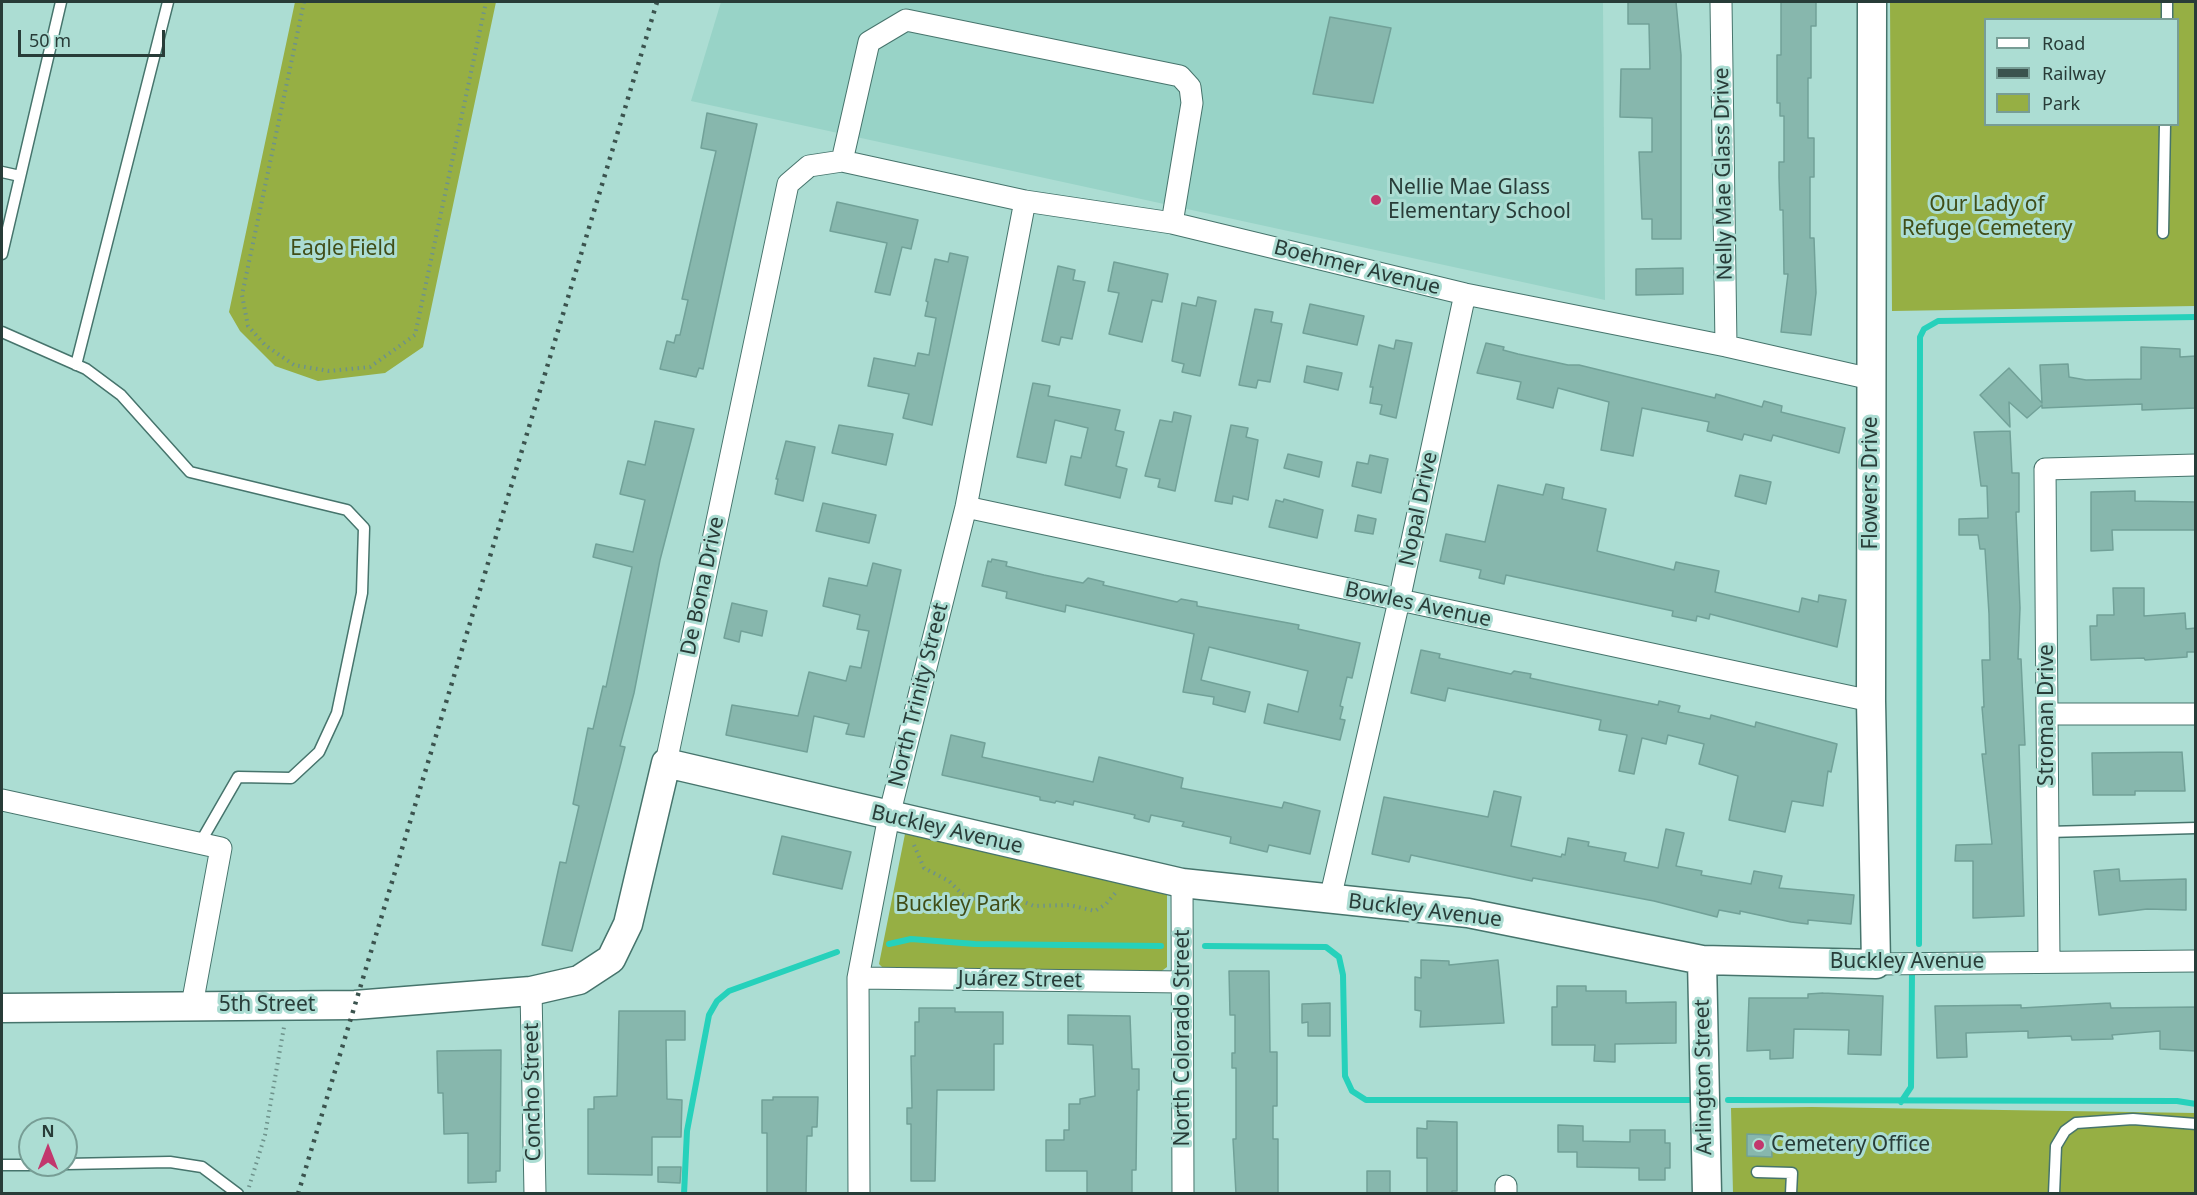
<!DOCTYPE html>
<meta charset="utf-8">
<style>
body{margin:0}
#map{position:relative;width:2197px;height:1195px;overflow:hidden;background:#acddd3;font-family:"Noto Sans",sans-serif}
canvas{display:block}
.frame{position:absolute;inset:0;border:3px solid #283c38;pointer-events:none}
.legend{position:absolute;left:1984px;top:18px;width:195px;height:108px;box-sizing:border-box;background:#acddd3;border:2px solid #779d95;margin:0;padding:8px 10px;list-style:none;font-size:18px;color:#283c38}
.legend li{display:flex;align-items:center;gap:12px;height:30px}
.legend b{width:30px;border:2px solid #779d95}
.north{position:absolute;left:18px;top:1117px;width:60px;height:60px;box-sizing:border-box;background:#acddd3;border:2px solid #779d95;border-radius:50%;rotate:0deg;font-size:16px;font-weight:700;line-height:24px;text-align:center;color:#283c38}
.north::after{content:'';display:block;margin:auto;width:21px;height:27px;background:#c2376d;clip-path:polygon(50% 0,100% 100%,50% 72%,0 100%)}
.scale{position:absolute;left:18px;top:30px;width:147px;height:27px;box-sizing:border-box;border:3px solid #283c38;border-top:0;padding-left:8px;font-size:18px;line-height:21px;white-space:nowrap;color:#283c38;-webkit-text-stroke:4px #acddd3;paint-order:stroke}
</style>
<div id="map">
<canvas width="2197" height="1195"></canvas>
<div class="frame"></div>
<ul class="legend">
<li><b style="height:8px;background:#fff"></b>Road</li>
<li><b style="height:8px;background:#3b534e"></b>Railway</li>
<li><b style="height:16px;background:#96af44"></b>Park</li>
</ul>
<div class="north">N</div>
<div class="scale">50 m</div>
</div>
<script>
const ctx = document.querySelector('canvas').getContext('2d');
ctx.lineJoin = 'round';
function fill(path, color) {
  ctx.fillStyle = color;
  ctx.fill(path, 'evenodd');
}
function toPath(rows) {
  const path = new Path2D();
  for (const r of rows) {
    path.moveTo(r[0], r[1]);
    for (let i = 2; i < r.length; i += 2) path.lineTo(r[i], r[i + 1]);
  }
  return path;
}
function trace(path, color, width, dash) {
  ctx.strokeStyle = color;
  ctx.lineWidth = width;
  ctx.lineCap = dash ? 'butt' : 'round';
  ctx.setLineDash(dash || []);
  ctx.stroke(path);
}
function write(font, color, halo, rows, align = 'center') {
  ctx.font = font + ' "Noto Sans",sans-serif';
  ctx.lineWidth = 6;
  ctx.setLineDash([]);
  ctx.textBaseline = 'middle';
  ctx.strokeStyle = halo;
  ctx.fillStyle = color;
  for (const [text, x, y, turn = 0] of rows) {
    ctx.save();
    ctx.translate(x, y);
    ctx.rotate((+turn || 0) * Math.PI / 180);
    ctx.textAlign = isNaN(turn) ? turn : align;
    if (halo) ctx.strokeText(text, 0, 0);
    ctx.fillText(text, 0, 0);
    ctx.restore();
  }
}
fill(toPath([
 [721,2,1603,2,1605,300,691,101]
]), '#98d3c7');
fill(toPath([
 [295,2,496,2,423,347,385,373,318,381,275,366,240,331,229,312],
 [1890,2,2195,2,2195,306,1892,311],
 [1986,20,2178,20,2178,124,1986,124],
 [906,829,1167,885,1167,967,1159,973,883,968,879,964],
 [1812,1107,2195,1113,2195,1193,1733,1193,1731,1108]
]), '#96af44');
trace(toPath([
 [889,944,911,939,975,944,1161,946],
 [1919,944,1920,337,1924,329,1938,321,2196,317],
 [1205,946,1326,947,1339,957,1343,975,1345,1076,1352,1091,1366,1100,1689,1100],
 [1728,1100,2177,1101,2196,1104],
 [1901,1102,1911,1087,1912,973],
 [684,1194,687,1131,709,1015,717,1001,729,991,837,952]
]), '#26d1bb', 6);
const building = toPath([
 [1628,2,1676,2,1681,55,1681,239,1652,239,1652,219,1642,219,1639,152,1652,152,1652,118,1620,117,1621,69,1650,69,1649,24,1628,24,1628,2],
 [1781,2,1816,2,1816,26,1811,26,1811,78,1808,78,1808,138,1814,138,1814,177,1810,177,1810,238,1814,238,1816,293,1811,335,1781,332,1788,274,1784,274,1783,210,1780,210,1779,177,1779,162,1784,162,1784,116,1780,116,1780,103,1777,103,1777,55,1781,55,1781,2],
 [1330,17,1391,28,1373,103,1313,94,1330,17],
 [707,113,757,124,703,369,699,368,696,377,660,369,667,341,674,343,676,335,680,335,688,300,682,299,716,151,701,148,707,113],
 [837,202,918,220,911,249,902,247,890,295,875,292,887,243,830,231,837,202],
 [950,253,968,257,932,425,903,418,909,394,868,386,874,358,915,366,918,353,929,355,936,318,925,316,928,302,926,301,935,259,948,262,950,253],
 [1114,262,1168,274,1162,302,1152,300,1142,342,1109,334,1119,293,1108,291,1114,262],
 [1058,266,1075,270,1073,280,1085,282,1072,339,1061,337,1059,345,1042,341,1058,266],
 [1683,268,1683,294,1636,295,1636,269,1683,268],
 [1198,297,1216,301,1200,376,1182,372,1184,364,1172,361,1182,303,1196,306,1198,297],
 [1310,304,1364,316,1357,345,1303,333,1310,304],
 [1255,309,1273,312,1271,322,1282,324,1270,382,1258,380,1256,388,1239,385,1255,309],
 [1396,340,1412,343,1396,418,1380,414,1382,405,1370,403,1373,387,1370,387,1379,345,1394,349,1396,340],
 [1486,343,1504,347,1503,350,1518,354,1568,365,1579,365,1715,398,1716,394,1762,407,1764,401,1782,406,1781,412,1845,428,1839,453,1773,435,1771,441,1744,434,1742,440,1707,431,1709,422,1642,408,1633,456,1601,450,1609,402,1558,388,1553,408,1517,399,1521,382,1477,373,1486,343],
 [2141,347,2180,349,2180,357,2196,356,2196,408,2142,410,2142,404,2042,408,2042,405,2027,418,2009,402,2010,427,1980,395,2009,368,2042,403,2040,365,2068,364,2069,377,2086,380,2141,379,2141,347],
 [1307,366,1342,373,1338,390,1304,382,1307,366],
 [1033,383,1050,386,1048,396,1120,410,1115,430,1124,432,1116,466,1127,469,1120,498,1065,485,1071,456,1081,458,1088,428,1055,420,1046,463,1017,457,1033,383],
 [1174,412,1191,416,1175,491,1158,487,1160,479,1145,476,1160,420,1172,422,1174,412],
 [655,421,694,429,660,560,634,693,620,746,625,747,621,763,572,951,542,945,560,862,566,863,579,806,573,804,588,728,593,729,603,686,606,687,632,567,593,557,596,544,633,552,645,500,620,494,628,461,645,465,655,421],
 [839,425,893,434,886,465,832,453,839,425],
 [1231,425,1248,428,1246,437,1258,440,1248,500,1233,496,1232,504,1215,501,1231,425],
 [2010,431,2012,473,2019,473,2019,512,2016,512,2020,608,2018,659,2021,659,2025,745,2019,745,2024,916,1973,918,1973,861,1955,861,1956,845,1992,844,1982,754,1986,754,1982,707,1984,707,1982,660,1990,660,1989,614,1985,549,1980,549,1978,535,1959,535,1959,519,1988,518,1987,486,1981,486,1974,432,2010,431],
 [786,441,815,447,803,501,775,494,778,479,776,479,786,441],
 [1288,454,1322,462,1319,477,1284,468,1288,454],
 [1370,455,1388,459,1381,493,1352,486,1357,462,1368,464,1370,455],
 [1740,475,1771,482,1766,504,1735,496,1740,475],
 [1546,484,1564,488,1562,499,1606,509,1597,551,1674,570,1676,562,1719,571,1715,592,1799,612,1802,598,1818,602,1819,595,1846,600,1837,647,1710,614,1709,619,1697,616,1696,621,1672,616,1673,611,1506,575,1504,584,1479,578,1481,570,1440,561,1446,534,1485,542,1498,485,1543,495,1546,484],
 [2135,491,2135,501,2196,502,2196,530,2112,530,2113,550,2091,551,2091,492,2135,491],
 [1284,499,1323,510,1317,538,1269,527,1276,500,1283,502,1284,499],
 [823,503,876,515,869,543,816,531,823,503],
 [1358,515,1376,519,1373,534,1355,531,1358,515],
 [992,559,1007,562,1006,566,1044,575,1083,583,1088,578,1104,582,1103,585,1177,602,1181,599,1197,602,1197,606,1299,625,1298,629,1360,643,1352,678,1347,677,1340,706,1343,707,1340,719,1345,720,1340,740,1264,723,1268,704,1298,712,1308,671,1209,647,1201,680,1250,692,1245,712,1213,704,1214,697,1183,692,1194,634,1066,605,1065,612,1006,598,1007,592,982,586,988,561,991,562,992,559],
 [873,563,901,570,864,737,846,734,849,724,814,716,807,752,726,735,732,705,798,716,809,672,846,681,850,666,861,668,869,631,857,629,860,615,823,606,829,578,867,586,873,563],
 [2113,588,2144,588,2144,616,2185,613,2186,629,2196,628,2196,652,2187,652,2187,657,2145,660,2144,658,2091,660,2090,626,2097,626,2097,615,2114,615,2113,588],
 [732,603,767,611,762,636,741,631,739,642,724,638,732,603],
 [1421,650,1440,654,1439,658,1511,674,1514,671,1531,674,1530,678,1562,685,1658,705,1659,701,1680,706,1678,712,1710,719,1711,715,1755,727,1756,722,1837,744,1831,772,1828,771,1823,806,1792,801,1785,832,1729,820,1738,776,1699,764,1704,744,1668,735,1666,744,1642,738,1634,774,1619,771,1627,735,1599,730,1601,720,1448,688,1445,701,1411,693,1421,650],
 [951,735,985,743,982,757,1093,782,1099,757,1183,778,1181,788,1282,808,1284,802,1320,811,1310,854,1269,845,1267,852,1230,843,1231,837,1182,826,1184,822,1151,815,1149,822,1134,818,1135,815,1074,801,1073,805,1056,801,1055,803,1040,800,1040,797,942,775,951,735],
 [2182,752,2185,791,2135,791,2135,795,2093,795,2092,753,2182,752],
 [1494,791,1521,797,1511,846,1561,857,1562,854,1565,855,1568,838,1589,842,1588,846,1626,853,1624,861,1658,868,1666,829,1684,833,1676,866,1702,871,1701,875,1751,884,1754,871,1782,876,1779,888,1854,895,1851,924,1808,920,1808,924,1791,922,1740,911,1740,914,1719,910,1717,917,1654,901,1533,878,1532,881,1411,855,1409,862,1372,854,1384,797,1488,817,1494,791],
 [782,836,851,852,842,889,773,874,782,836],
 [2119,869,2120,881,2186,879,2186,910,2147,909,2099,915,2094,871,2119,869],
 [1421,960,1449,961,1449,965,1498,960,1504,1023,1420,1027,1421,1011,1415,1010,1415,977,1421,978,1421,960],
 [1229,971,1269,971,1270,1052,1277,1052,1277,1106,1273,1106,1273,1139,1278,1139,1278,1194,1236,1194,1233,1139,1236,1139,1236,1068,1232,1068,1232,1053,1235,1053,1235,1015,1230,1015,1229,971],
 [1557,986,1586,986,1586,991,1626,991,1626,1003,1676,1002,1676,1043,1615,1044,1615,1062,1594,1061,1595,1045,1552,1045,1552,1007,1557,1007,1557,986],
 [1823,993,1883,996,1881,1055,1848,1054,1849,1030,1794,1029,1793,1058,1770,1059,1770,1050,1747,1051,1749,998,1808,998,1808,994,1823,993],
 [1330,1003,1330,1036,1308,1036,1308,1022,1302,1023,1302,1004,1330,1003],
 [2110,1003,2111,1008,2196,1007,2196,1051,2160,1049,2160,1031,2112,1035,2113,1039,2072,1040,2071,1036,2028,1038,2028,1031,1966,1033,1967,1057,1937,1058,1935,1006,2021,1005,2021,1008,2110,1003],
 [919,1008,955,1008,955,1012,1003,1012,1003,1044,994,1044,994,1090,937,1090,935,1181,911,1181,911,1124,907,1124,907,1108,912,1108,911,1056,915,1056,915,1022,919,1022,919,1008],
 [619,1011,685,1011,685,1040,666,1040,667,1099,682,1100,681,1137,652,1137,652,1175,588,1174,588,1109,594,1109,594,1097,617,1096,619,1011],
 [1068,1015,1130,1016,1132,1069,1139,1069,1139,1090,1137,1090,1136,1170,1132,1170,1132,1194,1087,1194,1087,1171,1046,1171,1046,1140,1064,1140,1064,1130,1069,1130,1069,1104,1080,1104,1080,1099,1095,1096,1093,1045,1068,1044,1068,1015],
 [501,1050,500,1171,496,1171,496,1182,468,1183,468,1133,444,1134,443,1093,438,1093,437,1051,501,1050],
 [773,1097,818,1097,817,1127,812,1127,812,1136,807,1136,806,1194,767,1194,767,1133,762,1133,762,1100,773,1100,773,1097],
 [1427,1121,1457,1122,1457,1191,1452,1191,1452,1194,1427,1194,1427,1158,1417,1158,1417,1128,1427,1129,1427,1121],
 [1558,1125,1583,1126,1583,1141,1630,1142,1630,1130,1665,1130,1665,1143,1670,1143,1670,1168,1665,1168,1665,1180,1639,1180,1639,1168,1577,1167,1577,1152,1558,1152,1558,1125],
 [1747,1134,1771,1135,1772,1157,1747,1156,1747,1134],
 [658,1167,681,1167,680,1183,658,1182,658,1167],
 [1367,1171,1390,1171,1390,1193,1367,1193,1367,1171]
]);
fill(building, '#87b7ad');
trace(building, '#71a198', 1.5);
const lane = toPath([
 [2167,20,2167,2],
 [2,172,20,176],
 [2163,233,2165,124],
 [2,254,61,2],
 [2,332,86,369,121,395,190,472,347,510,364,528,362,593,337,713,319,752,291,778,238,777,200,843],
 [76,365,168,2],
 [2048,832,2196,828],
 [66,1164,170,1162,202,1167,238,1194],
 [2,1165,30,1165],
 [1757,1172,1792,1173,1791,1194],
 [2054,1194,2056,1146,2065,1131,2076,1123,2133,1119,2196,1124]
]);
const street = toPath([
 [1721,2,1726,346],
 [842,161,869,42,906,20,1180,76,1190,87,1192,103,1172,223],
 [966,507,1871,701],
 [2047,714,2196,714],
 [666,763,788,184,809,166,842,161,1025,201,1172,223,1465,294,1726,346,1871,379],
 [2,800,221,848,192,1005],
 [1182,883,1183,1194],
 [1330,899,1399,601,1465,294],
 [2049,961,2045,469,2196,465],
 [1876,964,2196,961],
 [858,978,1182,982],
 [531,991,535,1194],
 [1506,1186,1506,1194],
 [859,1194,858,978,889,816,966,507,1025,201]
]);
const secondary = toPath([
 [1702,960,1707,1194],
 [2,1008,355,1005,531,991,579,980,611,959,628,924,666,763,1182,883,1468,913,1702,960,1876,964,1871,701,1872,2]
]);
trace(lane, '#46746c', 13);
trace(street, '#46746c', 23);
trace(secondary, '#46746c', 31);
trace(toPath([
 [304,2,242,295,248,326,265,345,294,365,329,371,370,367,415,335,486,2],
 [914,845,924,868,949,881,962,894,977,900,1012,897,1034,906,1069,905,1095,911,1106,904,1117,891],
 [249,1187,265,1135,284,1027]
]), '#6e928b', 4, [1.5, 4.5]);
trace(lane, '#fff', 10);
trace(street, '#fff', 21);
trace(secondary, '#fff', 28);
trace(toPath([
 [298,1194,657,2]
]), '#3b534e', 4.5, [3, 6]);
for (const [x, y, r, color] of [
 [1376,200,6,"#c2376d"],
 [1759,1145,6,"#c2376d"]
]) {
  const dot = new Path2D();
  dot.arc(x, y, r, 0, 2 * Math.PI);
  ctx.fillStyle = color;
  ctx.fill(dot);
  trace(dot, '#acddd3', 2);
}
write('21px', '#283c38', '#acddd3', [
 ["Nelly Mae Glass Drive",1724,174,-91],
 ["Boehmer Avenue",1357,268,14],
 ["Flowers Drive",1871,483,-90],
 ["Nopal Drive",1419,509,-78],
 ["De Bona Drive",703,586,-78],
 ["Bowles Avenue",1418,605,12],
 ["North Trinity Street",919,695,-76],
 ["Stroman Drive",2047,715,-90],
 ["Buckley Avenue",947,830,13],
 ["Buckley Avenue",1425,911,7],
 ["Buckley Avenue",1907,962],
 ["Juárez Street",1020,980,1],
 ["5th Street",267,1005],
 ["North Colorado Street",1183,1038,-90],
 ["Arlington Street",1704,1077,-91],
 ["Concho Street",533,1092,-91]
]);
write('21px', '#283c38', '#acddd3', [
 ["Nellie Mae Glass",1388,188],
 ["Elementary School",1388,212],
 ["Cemetery Office",1771,1145]
], 'left');
write('21px', '#404d17', '#acddd3', [
 ["Our Lady of",1987,205],
 ["Refuge Cemetery",1987,229],
 ["Eagle Field",343,249],
 ["Buckley Park",958,905]
]);
</script>
